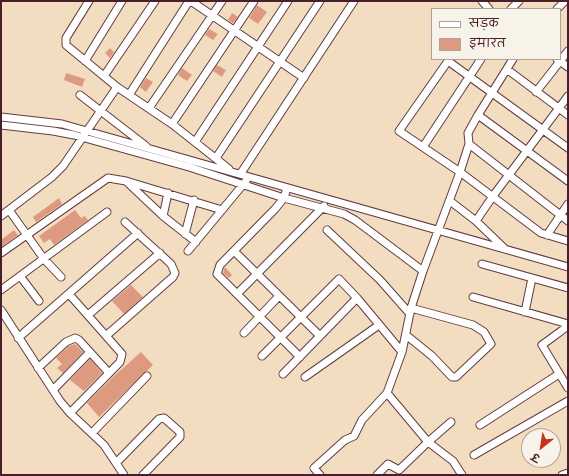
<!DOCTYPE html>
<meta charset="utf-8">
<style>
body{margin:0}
#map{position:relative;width:569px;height:476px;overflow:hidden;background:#f3ddc0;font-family:Mali,"Playpen Sans Deva",sans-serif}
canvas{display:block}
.frame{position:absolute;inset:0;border:2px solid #4a1f2b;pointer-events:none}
.legend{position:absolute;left:431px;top:8px;width:130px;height:52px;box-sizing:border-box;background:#f7f3e8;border:1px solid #b29e9c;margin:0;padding:5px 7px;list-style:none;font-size:12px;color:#4a1f2b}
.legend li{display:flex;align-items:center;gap:8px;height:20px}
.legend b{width:20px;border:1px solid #b29e9c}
.north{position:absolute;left:521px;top:428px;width:40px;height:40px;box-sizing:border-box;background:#f7f3e8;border:1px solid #b29e9c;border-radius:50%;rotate:210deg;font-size:11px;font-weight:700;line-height:16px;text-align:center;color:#4a1f2b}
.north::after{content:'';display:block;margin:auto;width:14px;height:18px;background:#c8321e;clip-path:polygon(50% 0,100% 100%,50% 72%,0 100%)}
</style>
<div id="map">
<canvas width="569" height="476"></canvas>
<div class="frame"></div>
<ul class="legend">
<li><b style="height:5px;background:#fff"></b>सड़क</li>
<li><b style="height:11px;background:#dd9a80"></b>इमारत</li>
</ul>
<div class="north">उ</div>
</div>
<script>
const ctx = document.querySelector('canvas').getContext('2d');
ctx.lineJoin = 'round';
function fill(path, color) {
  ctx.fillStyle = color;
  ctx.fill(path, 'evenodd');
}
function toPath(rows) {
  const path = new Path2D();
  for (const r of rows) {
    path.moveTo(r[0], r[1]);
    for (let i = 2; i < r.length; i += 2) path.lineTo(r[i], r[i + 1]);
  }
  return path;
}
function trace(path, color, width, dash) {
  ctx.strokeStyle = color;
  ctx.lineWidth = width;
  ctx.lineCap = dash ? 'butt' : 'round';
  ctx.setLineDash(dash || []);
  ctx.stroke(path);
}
fill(toPath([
 [257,5,267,12,258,24,249,18],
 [232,13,238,17,233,23,228,20],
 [209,29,218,34,213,40,205,35],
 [110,48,114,52,110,58,105,53],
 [217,65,226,70,222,77,213,71],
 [182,68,192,75,187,81,178,75],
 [66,73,85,79,82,87,64,80],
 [146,78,153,82,146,92,140,87],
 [59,198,62,204,36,222,33,217],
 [75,210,81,218,85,216,88,220,54,245,50,239,44,243,39,236],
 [14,230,18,235,1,247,1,240],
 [225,267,232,275,229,278,223,273],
 [131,285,143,297,124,314,112,301],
 [75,344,83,352,63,373,57,368,62,364,56,358,69,346],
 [141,352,153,365,99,417,87,403,113,377],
 [90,359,102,373,84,391,70,380]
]), '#dd9a80');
const minor = toPath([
 [89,1,66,38,66,45,117,87,172,124,229,169],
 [191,1,304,78],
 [482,1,489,9],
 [511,9,519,1],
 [557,9,565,1],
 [557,59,568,67],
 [85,61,122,1],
 [508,70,568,115],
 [104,76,155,1],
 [536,92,568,51],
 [80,95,146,146],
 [129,95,189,1],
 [149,108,222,1],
 [478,115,513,59],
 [1,117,62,124,568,267],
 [172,124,254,1],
 [1,125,53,131,74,135,189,167,284,198,344,214,355,220,423,271],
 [195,142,288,1],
 [469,144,468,133,478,115,568,181],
 [423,147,481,59],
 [568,148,448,61,399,131,460,172,469,144,568,221],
 [216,158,320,1],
 [241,173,354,1],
 [128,183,163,216,196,242],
 [287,188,284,198,275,209,220,265,217,274,300,357],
 [450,201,476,221,505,249],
 [9,210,44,259,61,277],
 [1,216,52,177,63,166,117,87],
 [163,216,168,193],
 [476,221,493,196,568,96],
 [327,230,380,280,410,314],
 [185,234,194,200],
 [547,235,568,204],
 [188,251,246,181],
 [234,251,320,336],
 [1,253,108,178,126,181,222,210],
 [482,264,568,288],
 [20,276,39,301],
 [1,290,107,212],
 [69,294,122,354,120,362,70,413],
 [237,294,324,206],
 [473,297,568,324],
 [1,310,60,401,70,413,104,445,124,475],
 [525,312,532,278],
 [88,315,160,253],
 [568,326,542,345,568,388],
 [244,333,279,296],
 [107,335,173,277,175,273,171,264,125,222],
 [406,335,432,356,452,377,456,377,491,344,484,332,473,325,411,308],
 [18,338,138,233],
 [262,356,339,279,357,298,402,352,411,308,423,271,460,172,541,233,568,241],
 [38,368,66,342,75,338,79,340,109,373],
 [283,374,357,298],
 [305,377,379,325],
 [53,390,90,352],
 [451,422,428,442,453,461,462,475],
 [480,425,559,374],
 [92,433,147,376],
 [474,455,568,401],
 [117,462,159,419,164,418,180,432,180,437,143,475],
 [320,475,314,468,345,440,354,436,362,420,387,393],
 [377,475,388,464,399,470,428,442,387,393,402,352],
 [562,475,568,473]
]);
trace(minor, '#633c41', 9);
trace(minor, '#fff', 7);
</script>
